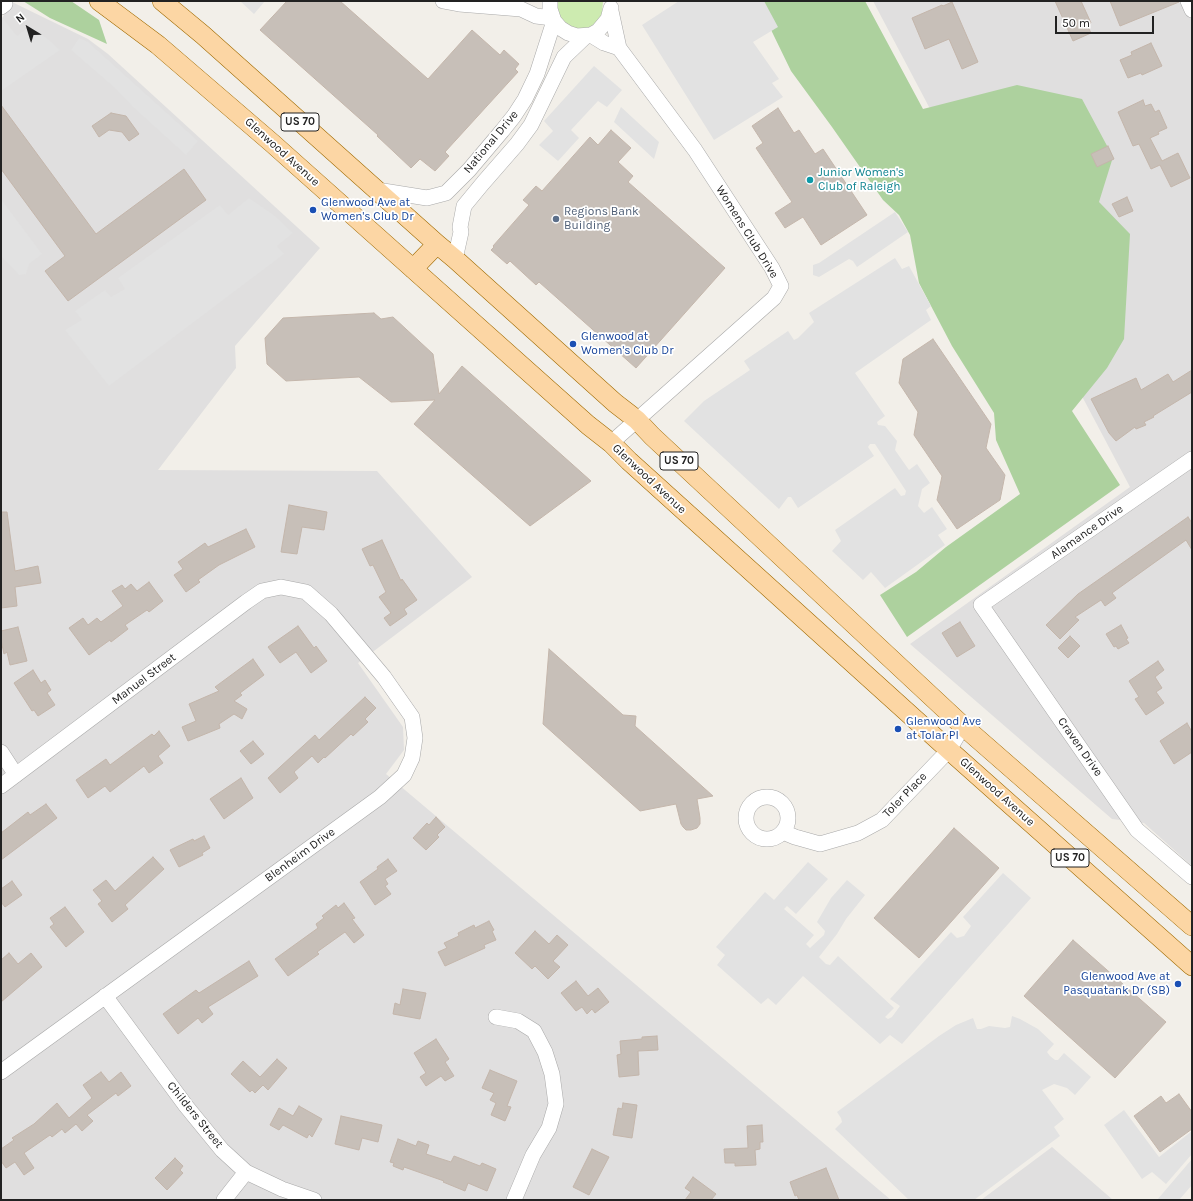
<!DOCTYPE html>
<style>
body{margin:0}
#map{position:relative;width:1193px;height:1201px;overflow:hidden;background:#f2efe9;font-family:Karla,sans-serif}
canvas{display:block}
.frame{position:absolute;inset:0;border:2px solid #222;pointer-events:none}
.north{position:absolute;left:8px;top:8px;width:40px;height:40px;-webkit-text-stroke:3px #fff;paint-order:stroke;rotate:322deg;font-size:11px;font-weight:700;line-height:16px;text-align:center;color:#222}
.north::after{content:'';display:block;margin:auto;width:14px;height:18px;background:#222;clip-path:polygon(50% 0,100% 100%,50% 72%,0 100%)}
.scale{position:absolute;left:1055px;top:16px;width:99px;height:18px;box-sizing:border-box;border:2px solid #222;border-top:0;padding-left:5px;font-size:12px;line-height:14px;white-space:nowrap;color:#222;-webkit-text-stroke:3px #fff;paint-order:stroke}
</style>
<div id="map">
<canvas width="1193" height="1201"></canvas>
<div class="frame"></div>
<div class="north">N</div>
<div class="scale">50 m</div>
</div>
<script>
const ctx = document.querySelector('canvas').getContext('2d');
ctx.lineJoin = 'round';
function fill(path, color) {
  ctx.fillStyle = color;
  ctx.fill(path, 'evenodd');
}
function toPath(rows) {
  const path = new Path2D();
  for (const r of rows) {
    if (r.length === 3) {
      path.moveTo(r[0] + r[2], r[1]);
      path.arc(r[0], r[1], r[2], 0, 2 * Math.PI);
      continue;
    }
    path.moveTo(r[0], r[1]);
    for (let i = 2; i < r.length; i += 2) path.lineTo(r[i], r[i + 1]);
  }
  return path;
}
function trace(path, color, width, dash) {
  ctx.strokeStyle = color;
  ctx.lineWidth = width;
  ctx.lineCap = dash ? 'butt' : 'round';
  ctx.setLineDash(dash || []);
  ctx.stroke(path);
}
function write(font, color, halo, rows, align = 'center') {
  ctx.font = font + ' Karla,sans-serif';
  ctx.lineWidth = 3.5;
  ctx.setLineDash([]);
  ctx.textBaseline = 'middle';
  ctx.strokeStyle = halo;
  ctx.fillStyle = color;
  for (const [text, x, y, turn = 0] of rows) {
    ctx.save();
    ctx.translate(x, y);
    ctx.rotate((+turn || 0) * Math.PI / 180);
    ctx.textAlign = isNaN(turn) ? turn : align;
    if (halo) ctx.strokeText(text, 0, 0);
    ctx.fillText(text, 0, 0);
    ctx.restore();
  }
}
fill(toPath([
 [873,1,1192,1,1192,866,1144,823,1112,819,910,644,1130,487],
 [12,2,88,39,108,54,320,248,235,346,236,368,158,470,377,471,472,577,358,663,403,727,404,750,386,774,891,1200,1,1200,1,20],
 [1052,1147,1113,1200,981,1200]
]), '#e0dfdf');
fill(toPath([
 [557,1,603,1,602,14,600,19,591,27,577,30,565,25,557,14]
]), '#cdebb0');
fill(toPath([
 [23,1,71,1,99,20,107,44,50,18],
 [757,1,865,1,923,109,1017,85,1082,99,1113,157,1099,202,1130,234,1124,339,1107,368,1072,411,1120,485,907,637,880,595,916,572,946,547,1020,494,996,440,994,413,952,346,919,283,910,235,899,215,883,200,832,127,791,71]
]), '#add19e');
fill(toPath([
 [240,1,265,1,254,14],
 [679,1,764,1,778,27,753,42,779,79,772,83,783,97,714,140,642,25],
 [1,16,17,36,30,26,49,40,60,50,1,91],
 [79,38,88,42,198,141,186,155,133,107,115,88,71,50],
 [594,66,622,90,607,107,598,101,571,130,579,138,558,161,539,145,553,131,544,121],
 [621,107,659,142,654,159,614,122],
 [249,198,275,216,293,233,277,246,284,254,109,386,65,330,82,320,75,311,105,290,111,297,125,289,118,278,220,205,228,215],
 [1,199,42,254,29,264,26,274,19,275,1,256],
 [895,212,908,232,857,267,853,261,849,259,819,277,813,275,813,265,819,263],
 [895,258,902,269,909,266,931,306,926,310,931,320,855,373,885,416,877,422,878,425,885,426,897,441,895,450,909,470,917,464,930,483,922,489,918,506,924,513,932,507,947,529,938,535,945,545,885,588,871,572,863,580,832,551,841,541,835,530,895,488,901,496,905,495,906,491,875,444,870,444,868,447,874,456,798,508,791,497,788,497,779,509,684,421,704,401,750,370,744,361,788,331,794,340,798,338,814,322,809,313],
 [808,862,828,879,796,914,787,906,784,909,814,935,806,944,810,948,824,935,825,931,817,922,831,898,847,880,865,895,846,919,837,934,819,957,826,964,830,965,838,956,894,1008,885,1017,888,1019,892,1017,900,1006,890,999,951,932,957,938,964,936,971,926,963,917,1003,873,1031,898,902,1044,890,1035,880,1044,803,976,776,1005,768,998,761,1004,717,965,725,955,716,947,765,892,774,900],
 [1012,1016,1020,1019,1038,1029,1054,1044,1047,1052,1050,1056,1055,1060,1058,1060,1064,1053,1091,1077,1075,1095,1067,1088,1054,1084,1042,1090,1064,1119,1054,1127,1060,1136,974,1200,909,1200,835,1129,842,1122,841,1118,837,1112,939,1036,956,1025,973,1018,977,1029,981,1029,989,1026,1005,1028,1010,1027],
 [1124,1110,1159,1157,1192,1131,1192,1154,1166,1184,1152,1172,1142,1179,1104,1125],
 [1192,1159,1192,1185,1179,1200,1157,1200]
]), '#e2e2e2');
const building = toPath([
 [287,1,340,1,428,79,472,30,500,55,504,50,519,64,515,69,518,72,445,152,449,156,435,171,420,159,411,168,377,136,378,135,260,30,287,1],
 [1055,1,1081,1,1091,23,1087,25,1091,33,1073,41,1055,1],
 [1110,1,1179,1,1179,2,1120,26,1110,1],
 [952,2,978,62,962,69,949,39,925,49,912,18,942,5,943,6,952,2],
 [1151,43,1162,66,1142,75,1141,73,1128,78,1120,60,1132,55,1131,52,1151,43],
 [1143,100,1145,106,1151,104,1155,112,1159,110,1167,128,1158,132,1159,134,1150,138,1162,161,1178,153,1190,178,1171,187,1160,165,1151,169,1139,144,1133,146,1118,112,1143,100],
 [1,105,96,234,184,169,206,200,68,301,45,271,65,256,1,169,1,105],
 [778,108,794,133,799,130,815,154,823,149,867,215,821,245,803,217,785,228,775,213,792,202,756,148,763,143,752,126,778,108],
 [111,113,126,116,139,134,129,141,122,132,109,130,99,137,92,126,111,113],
 [611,130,631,148,618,162,633,176,628,182,725,268,636,368,539,282,536,285,510,261,507,264,491,250,494,247,493,246,529,205,523,200,536,186,542,191,590,137,598,145,611,130],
 [1108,146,1114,159,1097,167,1091,154,1108,146],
 [1127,197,1133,211,1119,217,1112,204,1127,197],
 [374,313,381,319,393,317,433,354,439,394,462,366,591,481,530,526,414,424,435,400,391,402,359,377,286,381,267,364,265,338,283,318,374,313],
 [933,339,991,424,986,448,1005,475,1000,500,957,529,937,500,942,476,914,435,918,412,899,383,903,359,933,339],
 [1192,370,1192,392,1153,416,1154,417,1144,422,1146,425,1136,429,1135,427,1116,441,1109,433,1091,399,1136,378,1141,390,1168,374,1173,382,1192,370],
 [289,505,327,512,324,530,302,527,297,554,281,552,289,505],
 [1,512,7,512,15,571,38,566,41,583,15,587,17,606,1,608,1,512],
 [1188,517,1192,523,1192,550,1186,540,1112,593,1116,598,1105,606,1101,600,1075,617,1079,620,1060,639,1046,625,1078,594,1188,517],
 [246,529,255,547,219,565,198,580,200,582,186,592,174,575,183,569,178,562,205,543,208,547,246,529],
 [382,540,401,581,402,579,417,600,404,609,407,614,390,626,384,618,391,613,379,597,386,592,373,565,370,566,362,549,382,540],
 [149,582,163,601,149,612,147,610,125,625,128,629,111,642,110,640,89,655,69,628,83,618,88,625,97,618,101,622,123,606,112,591,122,585,125,589,131,584,137,591,149,582],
 [960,622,975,646,957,657,942,633,960,622],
 [1121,625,1128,638,1126,639,1129,643,1118,649,1116,646,1114,647,1106,634,1121,625],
 [298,626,314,648,316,646,327,661,311,673,296,652,280,663,268,647,298,626],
 [18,627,27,661,10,665,7,652,4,654,1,640,1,631,18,627],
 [1070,636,1080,646,1068,658,1058,648,1070,636],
 [549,649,623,715,636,716,635,726,713,796,697,799,700,818,700,824,697,828,691,830,686,830,683,827,681,824,676,804,640,811,543,724,549,649],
 [253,659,264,675,240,693,242,695,234,701,247,709,242,719,234,714,219,724,220,728,188,741,182,727,196,721,189,704,219,691,215,687,253,659],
 [1158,661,1164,670,1155,677,1162,688,1156,692,1164,703,1146,715,1135,699,1139,697,1129,681,1158,661],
 [33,670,41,683,45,680,51,690,47,693,55,705,38,716,34,710,32,711,14,683,33,670],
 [365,697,376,708,365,719,368,722,353,736,351,734,325,758,324,757,318,763,312,756,294,772,298,778,280,793,268,778,315,735,319,740,365,697],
 [1187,723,1192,732,1192,752,1174,764,1160,741,1187,723],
 [159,731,170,746,158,756,163,763,149,773,144,766,110,792,105,786,88,798,76,780,106,759,110,765,152,734,154,736,159,731],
 [253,741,264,754,251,764,240,751,253,741],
 [241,778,253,798,224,819,210,799,241,778],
 [46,804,57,818,1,860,1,833,28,812,30,815,46,804],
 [436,817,445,827,437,835,439,837,426,850,413,838,427,823,429,825,436,817],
 [954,828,999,868,919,958,874,918,954,828],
 [204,836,210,848,202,853,203,855,179,867,170,850,193,839,194,841,204,836],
 [153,857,164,869,125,905,128,909,112,922,98,904,102,901,93,890,106,880,115,891,153,857],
 [388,859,397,871,385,879,388,884,385,886,391,894,375,905,360,882,378,869,377,867,388,859],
 [12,881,22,895,5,907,1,902,1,889,12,881],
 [344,903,355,918,352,919,364,935,354,943,345,932,317,952,319,954,288,976,275,959,318,928,316,924,324,918,322,916,336,905,338,908,344,903],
 [65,907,84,932,66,947,50,927,54,924,50,918,65,907],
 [489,921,494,930,492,931,496,940,484,945,485,948,445,966,438,952,447,948,444,943,459,936,458,933,474,925,475,928,489,921],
 [535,931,549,944,557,935,568,945,553,961,560,967,548,979,535,966,532,969,515,953,535,931],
 [1073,940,1166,1022,1115,1078,1024,996,1073,940],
 [9,953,18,964,31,953,42,967,1,1002,1,960,9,953],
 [249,961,258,976,208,1007,213,1014,202,1023,198,1018,178,1034,163,1014,196,990,199,993,249,961],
 [576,981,588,996,598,988,609,1002,595,1013,592,1009,587,1014,582,1007,576,1011,561,993,576,981],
 [403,989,426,993,420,1019,393,1014,395,1003,400,1005,403,989],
 [657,1036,658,1050,638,1051,639,1075,619,1077,617,1055,621,1054,620,1041,642,1039,642,1037,657,1036],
 [436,1039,449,1059,445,1062,454,1076,445,1081,441,1076,426,1086,420,1077,426,1073,414,1053,436,1039],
 [277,1059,287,1068,268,1090,263,1085,255,1093,252,1090,250,1092,231,1074,243,1061,260,1077,277,1059],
 [490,1070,517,1081,507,1106,511,1107,505,1121,491,1115,496,1103,490,1100,494,1093,482,1088,490,1070],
 [101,1072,109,1082,121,1072,131,1086,118,1096,116,1093,87,1115,93,1121,82,1131,76,1124,65,1133,62,1129,52,1137,50,1135,24,1153,34,1168,24,1175,15,1162,6,1168,1,1161,1,1149,14,1140,12,1138,34,1124,57,1103,69,1118,92,1098,83,1085,101,1072],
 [1179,1094,1192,1112,1192,1129,1160,1152,1134,1116,1161,1096,1166,1103,1179,1094],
 [623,1103,637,1105,632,1138,613,1135,618,1108,622,1109,623,1103],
 [299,1106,322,1119,312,1137,309,1134,307,1138,283,1125,279,1130,270,1125,279,1108,293,1116,299,1106],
 [341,1116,382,1125,378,1142,362,1138,359,1150,335,1144,341,1116],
 [762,1125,763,1142,760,1142,760,1149,755,1150,756,1165,735,1166,735,1163,725,1163,724,1149,748,1148,747,1126,762,1125],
 [398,1139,416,1146,418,1141,429,1145,426,1154,451,1162,454,1156,480,1166,482,1163,496,1169,487,1191,468,1183,465,1191,443,1182,444,1181,404,1167,403,1170,393,1166,394,1163,390,1162,398,1139],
 [592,1149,609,1157,589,1195,573,1187,592,1149],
 [175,1158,183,1166,180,1170,183,1173,167,1190,155,1178,175,1158],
 [826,1168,839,1200,799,1200,797,1195,795,1196,790,1182,826,1168],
 [693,1177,716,1194,711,1200,685,1200,691,1192,685,1188,693,1177]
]);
fill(building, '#c7bfb8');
trace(building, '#c4b6ab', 1);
const minor = toPath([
 [443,1,459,4,521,9,536,16,552,18],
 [550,1,550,9,554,21,560,28,568,33,577,36,591,35,598,31,608,19,611,8],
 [1188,1,1192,10],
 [1,7,5,4],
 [591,35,604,43,619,48],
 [377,190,427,198,446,193,469,170,502,131,514,116,525,99,537,74,554,21],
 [455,259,461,232,460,227,464,206,483,183,517,144,531,125,564,57,586,36],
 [611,443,774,298,781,286,772,268,695,150,619,48,611,11],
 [1192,459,981,605,1137,830,1192,877],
 [1,752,16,775],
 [1,786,246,602,262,591,281,587,306,592,331,614,384,677,412,717,415,738,412,758,404,775,380,797,1,1072],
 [767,818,21],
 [783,832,795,837,820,844,858,833,882,820,949,750,963,726],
 [105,996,186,1106,222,1150,246,1172,282,1189,314,1200],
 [496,1017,518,1021,534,1031,545,1052,552,1074,556,1104,549,1128,533,1155,514,1200],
 [224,1200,246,1172]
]);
const major = toPath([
 [99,1,158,45,272,143,588,425,611,443,629,461,949,750,1192,966],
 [162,1,203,35,437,244,455,259,615,403,637,420,652,436,963,726,1192,926],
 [413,269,437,244]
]);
trace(minor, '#a9a9a9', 16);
trace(major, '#a06b00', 20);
trace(minor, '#fff', 15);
trace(major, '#fcd6a4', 19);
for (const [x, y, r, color] of [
 [810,180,4,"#0f9aa8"],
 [313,210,4,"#1a4fb4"],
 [556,219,4,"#5c6f8a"],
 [573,344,4,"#1a4fb4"],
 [898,729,4,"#1a4fb4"],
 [1178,984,4,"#1a4fb4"]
]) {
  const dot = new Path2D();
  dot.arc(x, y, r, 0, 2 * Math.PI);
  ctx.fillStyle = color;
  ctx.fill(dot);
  trace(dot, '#fff', 1.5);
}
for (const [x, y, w] of [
 [300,122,38],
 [679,461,38],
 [1070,858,38]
]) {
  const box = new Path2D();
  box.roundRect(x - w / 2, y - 9, w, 18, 3);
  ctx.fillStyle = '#fff';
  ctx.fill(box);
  trace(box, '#222', 1);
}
write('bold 11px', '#222', null, [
 ["US 70",300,122],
 ["US 70",679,461],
 ["US 70",1070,858]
]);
write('12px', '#222', '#fff', [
 ["National Drive",491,142,-50],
 ["Glenwood Avenue",282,152,42],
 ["Womens Club Drive",747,232,58],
 ["Glenwood Avenue",649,479,43],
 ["Alamance Drive",1087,532,-35],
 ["Manuel Street",144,679,-37],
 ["Craven Drive",1080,747,55],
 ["Glenwood Avenue",997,792,42],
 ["Toler Place",905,795,-46],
 ["Blenheim Drive",300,855,-36],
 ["Childers Street",195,1115,51]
]);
write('12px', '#0d838f', '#fff', [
 ["Junior Women's",818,173],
 ["Club of Raleigh",818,187]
], 'left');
write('12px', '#164399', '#fff', [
 ["Glenwood Ave at",321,203],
 ["Women's Club Dr",321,217],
 ["Glenwood at",581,337],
 ["Women's Club Dr",581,351],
 ["Glenwood Ave",906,722],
 ["at Tolar Pl",906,736],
 ["Glenwood Ave at",1170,977,"right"],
 ["Pasquatank Dr (SB)",1170,991,"right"]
], 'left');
write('12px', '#4e5e75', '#fff', [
 ["Regions Bank",564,212],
 ["Building",564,226]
], 'left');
</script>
